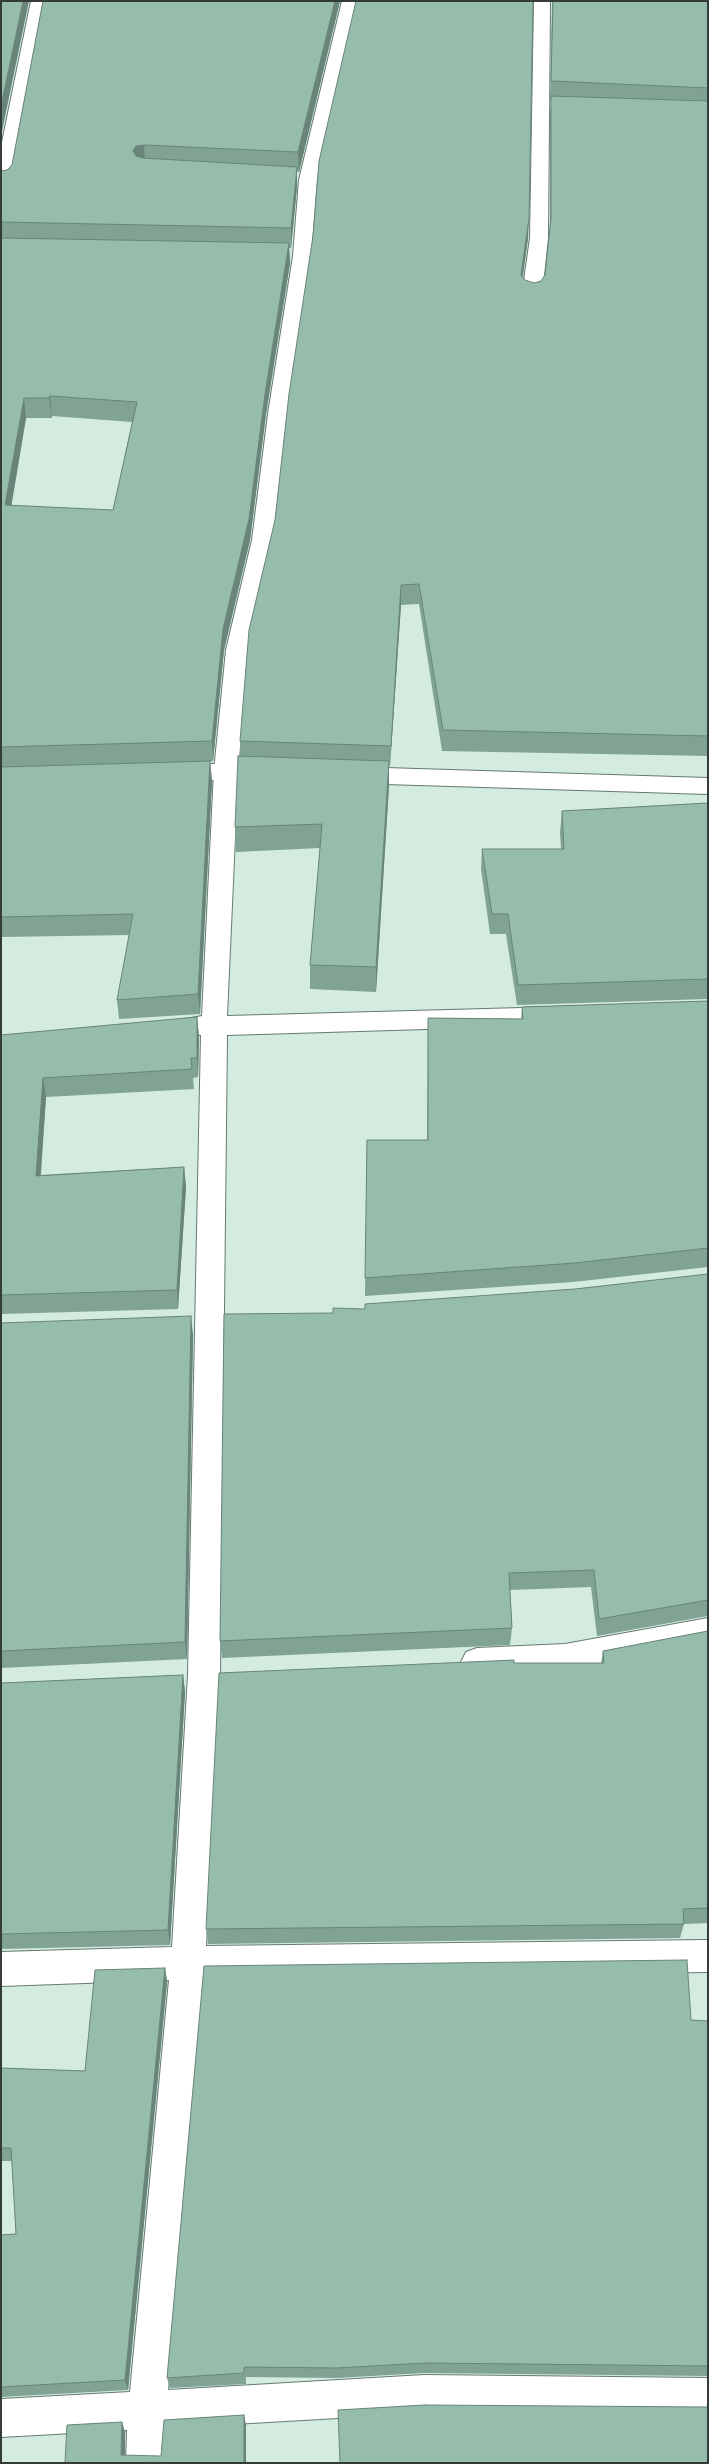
<!DOCTYPE html>
<style>
body{margin:0}
#map{position:relative;width:709px;height:2464px;overflow:hidden;background:#d4ebe0;font-family:"Exo 2",sans-serif}
canvas{display:block}
.frame{position:absolute;inset:0;border:2px solid #333c37;pointer-events:none}
</style>
<div id="map">
<canvas width="709" height="2464"></canvas>
<div class="frame"></div>
</div>
<script>
const ctx = document.querySelector('canvas').getContext('2d');
ctx.lineJoin = 'round';
function toPath(rows) {
  const path = new Path2D();
  for (const r of rows) {
    path.moveTo(r[0], r[1]);
    for (let i = 2; i < r.length; i += 2) path.lineTo(r[i], r[i + 1]);
  }
  return path;
}
function trace(path, color, width, dash) {
  ctx.strokeStyle = color;
  ctx.lineWidth = width;
  ctx.lineCap = dash ? 'butt' : 'round';
  ctx.setLineDash(dash || []);
  ctx.stroke(path);
}
function fill(path, color) {
  ctx.fillStyle = color;
  ctx.fill(path, 'evenodd');
}
const street = toPath([
 [31,1,47,1,12,184,9,188,3,189,1,147,31,1],
 [342,1,358,1,317,180,311,256,288,414,274,540,248,650,238,771,227,1016,559,1007,568,1009,572,1016,568,1023,559,1025,227,1035,220,1675,206,1946,708,1940,708,1972,204,1979,168,2390,424,2375,708,2378,708,2416,424,2413,165,2428,164,2463,126,2463,127,2430,1,2437,1,2399,130,2392,169,1980,1,1986,1,1952,172,1947,188,1675,201,1035,186,1033,182,1026,186,1019,202,1016,214,771,226,650,252,540,268,414,293,256,299,180,342,1],
 [534,1,550,1,548,238,542,295,539,299,532,301,525,299,522,295,530,238,534,1],
 [708,1618,708,1646,565,1672,477,1676,466,1672,461,1662,466,1652,477,1648,565,1644,708,1618]
]);
const secondary = toPath([
 [173,764,275,764,283,766,287,772,283,778,275,780,173,780,165,778,161,772,165,766,173,764],
 [353,767,708,778,708,794,353,783,345,781,341,775,345,769,353,767]
]);
trace(street, '#657a70', 2);
trace(secondary, '#657a70', 2);
fill(street, '#fff');
fill(secondary, '#fff');
fill(toPath([
 [43,1,340,1,299,172,297,172,297,187,291,248,289,248,290,263,266,414,250,540,224,650,213,761,210,762,212,781,200,1014,119,1019,117,1000,129,935,1,937,1,171,7,170,12,165],
 [52,416,132,422,113,510,11,506,26,418,52,418],
 [552,1,708,1,708,756,442,751,419,604,401,605,390,766,389,766,389,786,376,992,310,989,310,965,320,848,236,852,235,827,240,756,240,741,275,520,528,238,523,277,525,280,534,283,541,281,545,275,550,231,550,115,551,100,550,100],
 [708,803,708,999,517,1005,506,934,490,934,481,869,482,849,561,849,560,832,562,811],
 [708,1001,708,1267,573,1282,365,1296,367,1140,427,1140,428,1018,521,1019,522,1007],
 [197,1017,199,1037,198,1077,193,1078,194,1089,46,1097,41,1175,184,1167,186,1187,178,1309,1,1314,1,1035],
 [708,1274,708,1616,597,1636,591,1587,510,1590,512,1628,510,1645,222,1658,220,1641,333,1313,575,1289],
 [1,1323,193,1335,187,1659,1,1668],
 [708,1631,708,1923,684,1924,680,1938,208,1944,206,1929,514,1663,601,1663,603,1651],
 [183,1675,185,1692,170,1945,1,1949,1,1683],
 [165,1968,167,1982,128,2390,1,2397,1,2235,16,2234,12,2161,1,2161,1,2068,85,2071],
 [691,2020,708,2021,708,2376,424,2373,337,2378,246,2377,246,2384,170,2388,167,2378]
]), '#81a393');
fill(toPath([
 [23,1,29,1,1,136,1,106],
 [335,1,340,1,299,172,298,152],
 [144,145,145,164,138,166,133,151,136,146],
 [297,167,297,187,291,248,291,228],
 [529,218,528,238,520,295,521,275],
 [289,243,290,263,266,414,250,540,224,650,213,761,212,741,223,629,265,394],
 [50,396,52,416,52,418,49,398],
 [24,398,26,418,8,526,5,505],
 [401,585,401,605,390,766,391,746],
 [210,761,212,781,200,1014,198,994],
 [389,761,389,786,376,992,376,967],
 [197,1017,199,1037,198,1077,197,1058],
 [43,1078,46,1097,39,1195,36,1176],
 [184,1167,186,1187,178,1309,177,1290],
 [191,1316,193,1335,187,1659,185,1642],
 [183,1675,185,1692,170,1945,168,1930],
 [165,1968,167,1982,128,2390,125,2380],
 [244,2415,246,2425,246,2463,244,2463],
 [122,2422,125,2432,125,2463,121,2455]
]), '#698478');
const building = toPath([
 [1,1,23,1,1,106,1,1],
 [43,1,335,1,298,152,144,145,136,146,133,151,136,156,143,158,297,167,291,228,1,222,1,171,7,170,12,165,43,1],
 [356,1,533,1,529,218,521,275,525,280,534,283,541,281,545,275,551,218,551,96,708,101,708,736,443,730,419,584,401,585,391,746,240,741,249,630,275,520,289,394,313,236,319,161,356,1],
 [553,1,708,1,708,88,551,81,553,1],
 [1,238,289,243,265,394,249,519,223,629,212,741,1,747,1,238],
 [50,396,137,402,113,510,5,505,24,398,49,398,50,396],
 [238,756,389,761,376,967,310,965,322,824,235,827,238,756],
 [210,761,198,994,117,1000,133,914,1,917,1,767,210,761],
 [708,803,708,979,518,985,508,914,492,914,482,849,564,849,562,811,708,803],
 [708,1001,708,1248,575,1263,365,1278,367,1140,428,1140,428,1018,523,1019,522,1007,708,1001],
 [197,1017,197,1058,191,1058,192,1069,43,1078,36,1176,184,1167,177,1290,1,1295,1,1035,197,1017],
 [708,1274,708,1600,599,1619,594,1570,509,1573,512,1628,220,1641,224,1314,333,1313,333,1308,365,1309,365,1304,575,1289,708,1274],
 [191,1316,185,1642,1,1651,1,1323,191,1316],
 [708,1631,708,1908,683,1909,684,1924,206,1929,219,1673,514,1660,514,1663,604,1663,603,1651,708,1631],
 [183,1675,168,1930,1,1934,1,1683,183,1675],
 [687,1960,691,2020,708,2021,708,2366,425,2363,337,2368,244,2367,244,2373,167,2378,204,1966,687,1960],
 [165,1968,125,2380,1,2387,1,2235,16,2234,11,2148,1,2148,1,2068,85,2071,95,1970,165,1968],
 [425,2405,708,2407,708,2463,340,2463,338,2410,425,2405],
 [244,2415,244,2463,65,2463,67,2425,122,2422,121,2455,161,2456,164,2420,244,2415]
]);
fill(building, '#96bdab');
trace(building, '#698478', 1);
</script>
